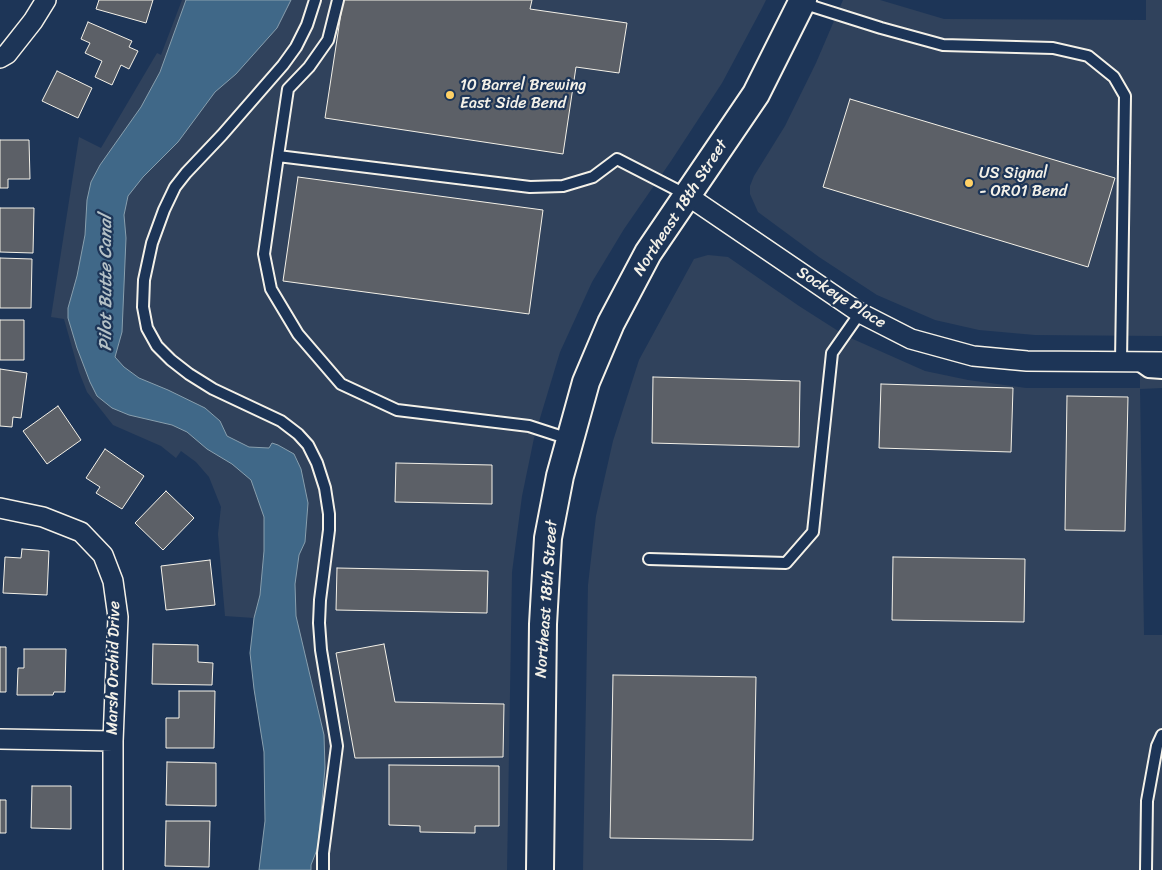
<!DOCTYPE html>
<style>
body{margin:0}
canvas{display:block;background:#1d3557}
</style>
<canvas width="1162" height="870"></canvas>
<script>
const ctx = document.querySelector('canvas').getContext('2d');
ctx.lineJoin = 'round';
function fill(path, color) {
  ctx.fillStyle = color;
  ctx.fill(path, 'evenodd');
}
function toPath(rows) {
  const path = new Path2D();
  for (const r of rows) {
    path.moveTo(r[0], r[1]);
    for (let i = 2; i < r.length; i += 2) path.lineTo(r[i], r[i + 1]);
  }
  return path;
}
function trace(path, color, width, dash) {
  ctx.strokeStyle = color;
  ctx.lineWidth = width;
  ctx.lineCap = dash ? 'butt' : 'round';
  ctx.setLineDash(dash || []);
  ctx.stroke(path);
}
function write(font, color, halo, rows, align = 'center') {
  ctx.font = font + ' Sriracha,sans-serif';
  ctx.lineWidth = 4.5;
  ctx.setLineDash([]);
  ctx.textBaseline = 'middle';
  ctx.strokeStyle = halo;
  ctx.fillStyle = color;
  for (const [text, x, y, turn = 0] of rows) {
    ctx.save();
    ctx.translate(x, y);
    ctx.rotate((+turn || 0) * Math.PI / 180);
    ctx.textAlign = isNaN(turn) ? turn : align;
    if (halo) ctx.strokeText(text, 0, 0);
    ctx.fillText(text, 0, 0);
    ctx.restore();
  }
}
fill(toPath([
 [182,0,766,0,761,10,722,83,671,161,624,229,592,282,560,352,534,438,522,496,512,572,507,870,259,870,265,821,264,752,254,689,250,653,254,618,225,616,218,534,221,507,209,477,196,462,181,451,176,458,161,446,113,425,87,392,79,372,64,319,51,317,79,137,101,148,157,53,161,55],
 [843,0,880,0,944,19,1146,20,1146,0,1162,0,1162,336,1035,335,979,330,935,320,877,295,819,257,758,212,750,194,750,186,754,176,785,126,816,63],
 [708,255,728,257,799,306,846,336,925,371,968,380,1026,388,1140,388,1140,366,1162,367,1162,388,1140,389,1144,635,1162,635,1162,870,583,870,588,585,596,516,613,441,639,360,694,259]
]), '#30425c');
const water = toPath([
 [186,0,291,0,277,28,236,74,215,92,178,142,143,177,128,196,124,215,126,238,122,332,115,357,124,367,139,378,168,390,205,408,220,421,227,436,249,447,269,448,272,443,278,445,294,454,301,469,308,503,305,542,299,555,295,584,296,616,324,735,325,768,318,847,311,865,311,870,259,870,265,821,264,752,254,689,250,653,254,618,260,595,264,551,264,517,251,480,232,464,207,449,187,432,172,425,129,415,112,408,97,396,90,382,77,348,68,318,68,308,77,276,85,235,87,200,91,182,100,165,141,107,160,72,186,0]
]);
fill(water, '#406888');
trace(water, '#889fae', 1);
const building = toPath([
 [99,0,153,0,146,23,96,9,99,0],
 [343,0,532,0,530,9,627,23,619,73,576,67,563,154,325,118,343,0],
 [88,22,132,41,129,47,138,51,129,69,121,65,112,85,95,77,102,61,85,53,90,43,81,39,88,22],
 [57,71,92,88,78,118,42,101,57,71],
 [850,99,1115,178,1088,267,823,187,850,99],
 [0,140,29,140,30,179,8,179,8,188,0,188,0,140],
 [298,177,543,210,529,314,283,281,298,177],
 [0,208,34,208,33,253,0,252,0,208],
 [0,258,32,259,31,308,0,308,0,258],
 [0,320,24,320,24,360,0,360,0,320],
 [0,369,27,373,21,418,13,417,12,427,0,426,0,369],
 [653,377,800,381,799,447,652,443,653,377],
 [881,384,1013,388,1011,452,879,448,881,384],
 [1067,396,1128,397,1125,531,1065,530,1067,396],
 [58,406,81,440,47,464,23,431,58,406],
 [105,449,144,476,122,509,96,493,100,487,86,478,105,449],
 [396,463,492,465,492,504,395,502,396,463],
 [166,491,194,518,163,550,135,523,166,491],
 [22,549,49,551,47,595,3,593,5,557,21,558,22,549],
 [893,557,1025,559,1024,622,892,620,893,557],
 [210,560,215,605,166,610,161,566,210,560],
 [337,568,488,571,487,613,336,610,337,568],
 [153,644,198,645,198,662,213,663,212,685,152,684,153,644],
 [384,644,395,702,504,704,503,757,355,758,336,653,384,644],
 [0,647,6,647,6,692,0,692,0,647],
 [24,649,66,649,65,692,54,692,53,695,17,695,18,668,24,668,24,649],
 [613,675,756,677,753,840,610,838,613,675],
 [179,691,215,691,214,748,166,748,166,718,179,718,179,691],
 [167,762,216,763,216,806,166,805,167,762],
 [389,765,499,766,499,826,475,826,475,833,420,832,420,826,389,825,389,765],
 [32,786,71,786,71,829,31,828,32,786],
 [0,800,6,800,6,833,0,833,0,800],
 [166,821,210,821,209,867,165,866,166,821]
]);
fill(building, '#5c6067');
trace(building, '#f4f1e8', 1);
const lane = toPath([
 [315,0,307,25,296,47,283,65,222,135,186,173,175,187,164,210,152,243,144,280,143,307,147,328,157,346,171,360,189,374,213,389,281,421,298,434,308,445,317,463,325,488,329,514,329,530,320,600,319,623,321,650,337,746,323,853,323,870],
 [802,3,881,28,943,45,1053,48,1088,56,1114,77,1125,96,1121,361],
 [278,156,288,89,309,67,328,40,338,0],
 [1138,365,1148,372,1162,373],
 [569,439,529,426,397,410,341,384,298,334,271,289,264,254,278,156,530,187,563,186,593,177,617,159,687,195],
 [649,559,786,563,813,532,832,353,860,313],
 [1146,870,1147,801,1157,746,1162,735]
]);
const street = toPath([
 [0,58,7,54,33,21,46,0],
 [688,196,860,313,911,339,973,356,1027,361,1162,362],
 [0,508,43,517,81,532,103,555,113,581,118,617,113,741,113,870],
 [0,739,113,741]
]);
const secondary = toPath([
 [540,870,543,624,548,538,560,476,586,382,611,323,648,253,756,94,803,0]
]);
trace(lane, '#f4f1e8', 14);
trace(street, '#f4f1e8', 22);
trace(secondary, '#f4f1e8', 30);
trace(lane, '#1d3557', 10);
trace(street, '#1d3557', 19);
trace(secondary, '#1d3557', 26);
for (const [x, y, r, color] of [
 [450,95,5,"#ffd166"],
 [969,183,5,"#ffd166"]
]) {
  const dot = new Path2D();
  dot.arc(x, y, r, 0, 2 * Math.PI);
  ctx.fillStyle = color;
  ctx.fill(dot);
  trace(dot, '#1d3557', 2);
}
write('16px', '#f4f1e8', '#1d3557', [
 ["10 Barrel Brewing",460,86],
 ["East Side Bend",460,104],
 ["US Signal",979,174],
 ["- OR01 Bend",979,192]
], 'left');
write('16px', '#f4f1e8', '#1d3557', [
 ["Northeast 18th Street",681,208,-57],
 ["Sockeye Place",841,298,32],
 ["Northeast 18th Street",547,599,-86],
 ["Marsh Orchid Drive",114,668,-89]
]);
write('italic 18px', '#b5c1c6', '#1d3557', [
 ["Pilot Butte Canal",106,283,-90]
]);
</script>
